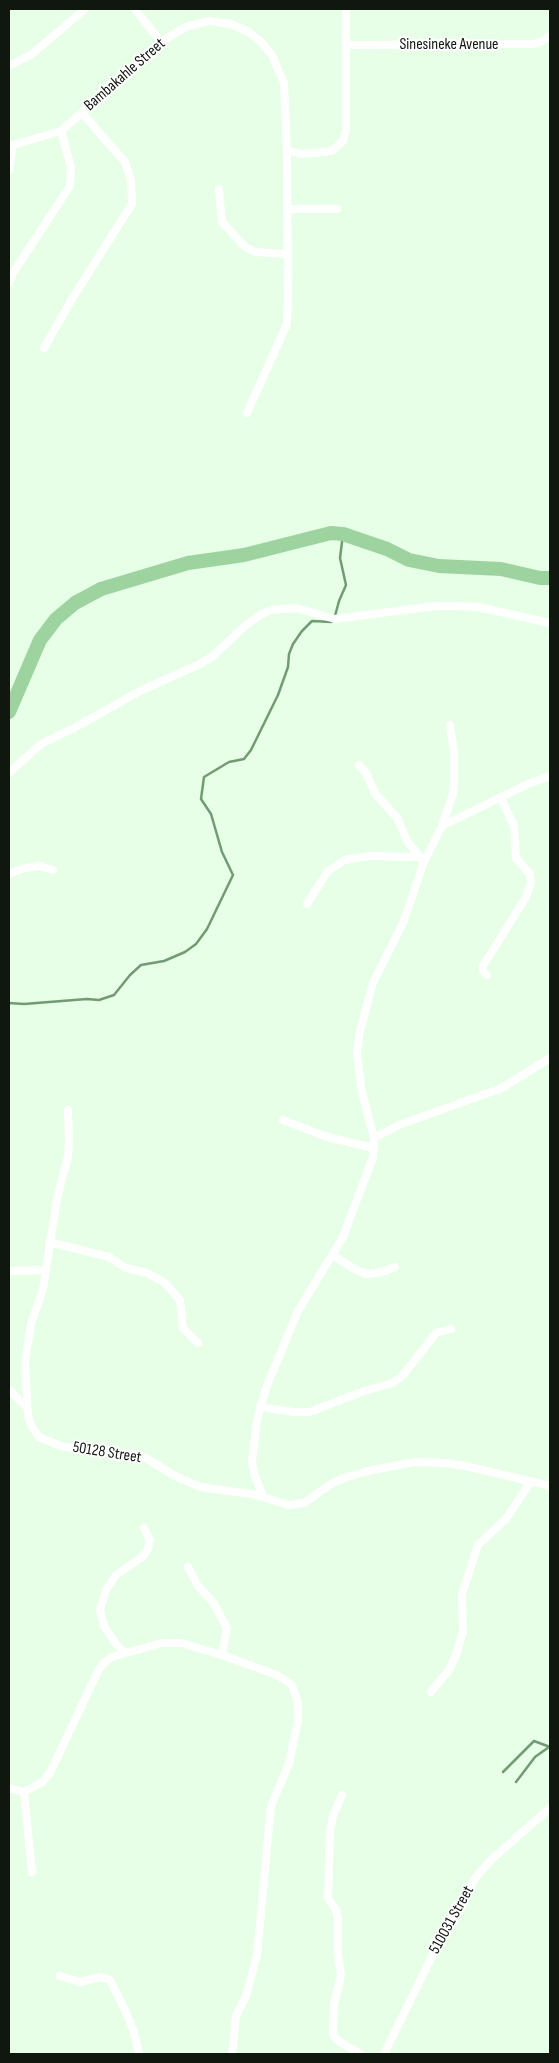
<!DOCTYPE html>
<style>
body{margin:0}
#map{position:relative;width:559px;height:2063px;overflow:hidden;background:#e7fee7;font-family:"Sofia Sans Condensed",sans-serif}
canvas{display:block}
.frame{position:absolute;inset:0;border:10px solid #0f170f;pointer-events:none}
</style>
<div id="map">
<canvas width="559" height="2063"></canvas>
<div class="frame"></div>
</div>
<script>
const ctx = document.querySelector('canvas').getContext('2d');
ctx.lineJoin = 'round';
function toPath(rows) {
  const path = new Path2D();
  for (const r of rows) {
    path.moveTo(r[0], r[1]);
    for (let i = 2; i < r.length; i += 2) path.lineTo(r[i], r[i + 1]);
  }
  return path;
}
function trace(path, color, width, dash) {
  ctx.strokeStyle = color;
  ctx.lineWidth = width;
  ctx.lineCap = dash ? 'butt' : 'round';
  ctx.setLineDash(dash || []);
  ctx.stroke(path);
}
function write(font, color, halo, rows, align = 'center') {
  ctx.font = font + ' "Sofia Sans Condensed",sans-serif';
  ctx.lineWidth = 4;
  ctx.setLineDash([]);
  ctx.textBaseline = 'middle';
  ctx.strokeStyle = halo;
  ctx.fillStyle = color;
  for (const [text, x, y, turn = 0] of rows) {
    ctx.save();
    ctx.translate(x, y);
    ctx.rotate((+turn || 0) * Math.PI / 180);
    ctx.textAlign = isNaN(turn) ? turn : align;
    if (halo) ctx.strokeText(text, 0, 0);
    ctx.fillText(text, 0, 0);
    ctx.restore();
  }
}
trace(toPath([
 [335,616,339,601,346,585,340,558,343,534],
 [9,1003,24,1004,87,999,99,1000,114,995,130,975,141,965,164,961,185,952,196,944,207,929,233,875,222,852,211,814,201,799,204,777,229,762,244,759,251,750,278,695,288,667,289,654,293,644,302,631,312,621,331,622,333,621],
 [503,1772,534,1741,550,1747],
 [516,1782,535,1757,549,1747]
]), '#729b73', 2.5);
trace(toPath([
 [9,712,40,640,56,619,75,603,101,589,188,563,244,555,331,533,343,534,387,549,409,560,439,566,501,569,540,578,550,578]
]), '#9dd39e', 14);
trace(toPath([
 [135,9,161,42],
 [346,45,530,44,539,43,550,36],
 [9,66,32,54,85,9],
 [9,146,61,131,161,42,185,27,209,21,231,24,247,31,260,41,272,55,284,83,287,150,301,154,332,151,343,141,346,130,346,9],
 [9,170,13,145],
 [219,189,222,222,245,247,255,252,288,254],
 [287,209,337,209],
 [9,283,13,273,70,186,71,167,61,131],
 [44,348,72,299,132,204,131,180,125,162,82,113],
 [247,413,287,324,288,299,287,150],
 [359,765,366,773,375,793,398,819,407,841,421,858],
 [9,773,41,744,76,727,142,690,200,664,213,656,245,626,260,615,271,610,296,608,335,619,435,606,460,606,478,607,550,623],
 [442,826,453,794,454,783,454,751,450,725],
 [9,874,25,868,39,866,53,870],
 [307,904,328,871,345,860,370,856,421,857],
 [487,975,483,971,483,966,526,897,531,883,530,874,516,858,514,826,501,798],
 [68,1110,69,1141,68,1156,57,1199,43,1289,31,1324,25,1363,28,1415,31,1425,39,1437,61,1446,79,1449,133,1454,146,1458,175,1476,200,1487,252,1494,289,1505,304,1503,331,1484,344,1478,372,1470,415,1462,446,1463,466,1466,550,1486],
 [283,1120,327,1137,374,1148],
 [374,1138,399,1125,502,1088,550,1058],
 [49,1242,109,1257,126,1268,147,1273,164,1282,180,1300,183,1328,198,1343],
 [332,1255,358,1271,367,1274,383,1272,395,1267],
 [9,1271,46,1270],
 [9,1390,27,1407],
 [260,1407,294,1412,310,1412,364,1391,393,1383,404,1374,436,1333,451,1329],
 [263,1496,255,1476,252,1462,257,1421,266,1388,298,1311,343,1237,373,1157,374,1138,362,1092,357,1054,360,1031,373,983,403,923,424,862,442,826,528,784,550,776],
 [188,1567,198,1586,213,1602,227,1628,222,1655],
 [124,1652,116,1644,104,1626,100,1610,106,1590,116,1575,142,1557,148,1549,150,1540,144,1528],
 [431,1692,449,1670,456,1655,463,1632,462,1594,478,1545,506,1519,531,1481],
 [9,1788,24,1792],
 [342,1795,333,1816,330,1831,328,1898,336,1910,338,1920,338,1954,341,1975,334,2005,333,2034,337,2040,360,2054],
 [32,1872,24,1792,41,1783,50,1773,98,1671,103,1664,112,1657,162,1643,181,1643,222,1655,277,1675,292,1685,298,1703,298,1720,289,1764,271,1806,257,1955,246,1996,236,2016,232,2054],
 [60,1976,80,1982,100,1977,110,1980,125,2010,134,2032,139,2054],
 [384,2054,440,1940,476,1877,493,1858,550,1808]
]), '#fff', 8);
write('16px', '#0f170f', '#fff', [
 ["Sinesineke Avenue",449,45],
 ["Bambakahle Street",125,75,-41],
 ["50128 Street",107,1453,9],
 ["510031 Street",452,1920,-61]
]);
</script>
